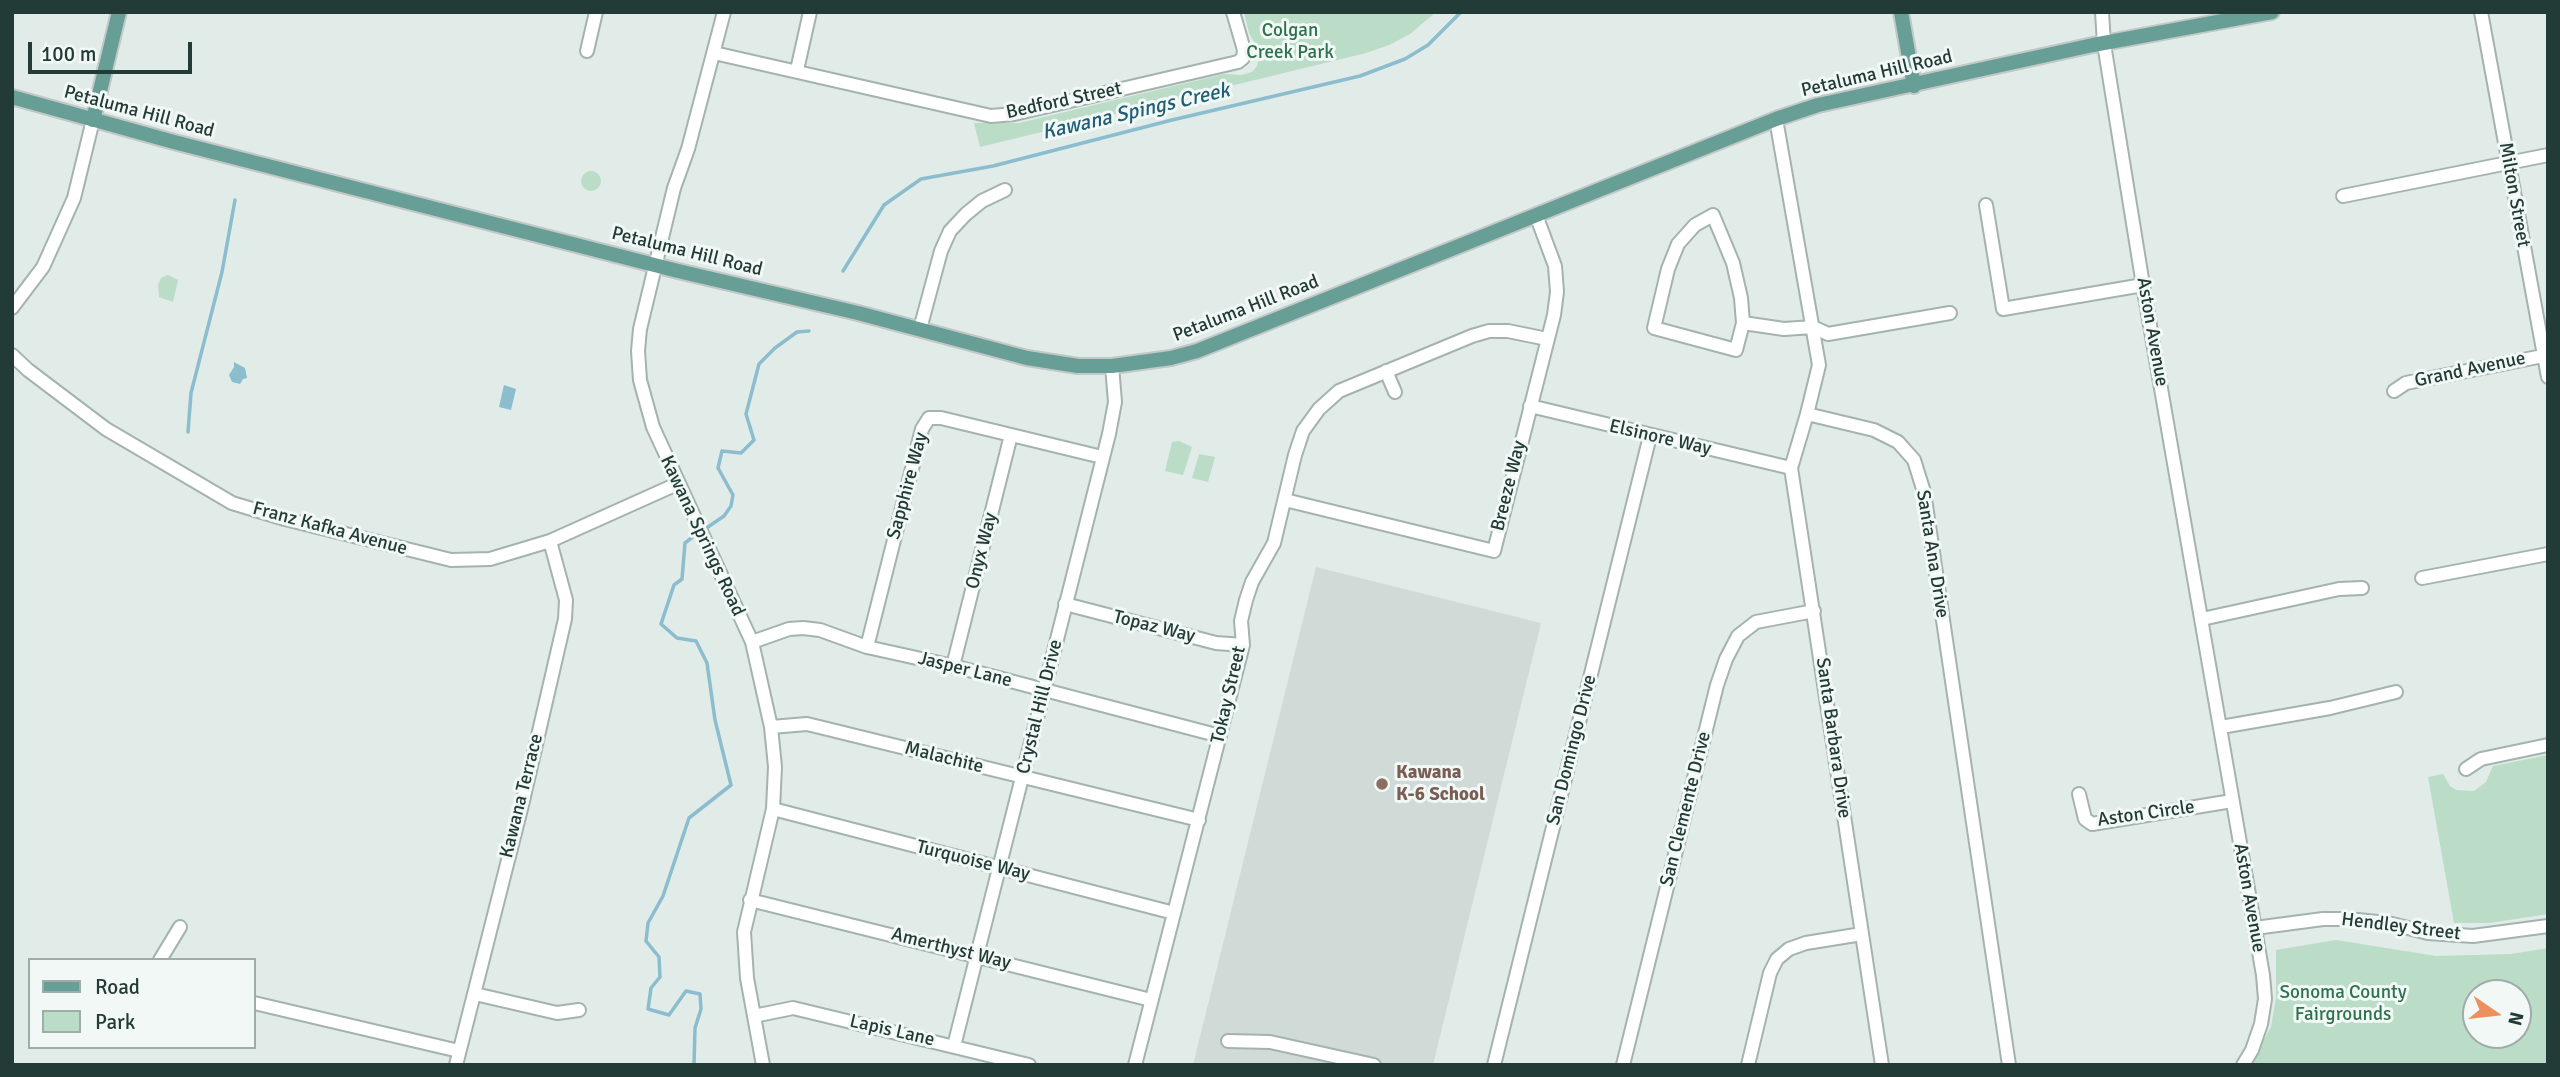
<!DOCTYPE html>
<style>
body{margin:0}
#map{position:relative;width:2560px;height:1077px;overflow:hidden;background:#e1ebe8;font-family:Signika,sans-serif}
canvas{display:block}
.frame{position:absolute;inset:0;border:14px solid #223b37;pointer-events:none}
.legend{position:absolute;left:28px;top:958px;width:228px;height:91px;box-sizing:border-box;background:#f2f8f5;border:2px solid #9faca9;margin:0;padding:9px 12px;list-style:none;font-size:21px;color:#223b37}
.legend li{display:flex;align-items:center;gap:14px;height:35px}
.legend b{width:35px;border:2px solid #9faca9}
.north{position:absolute;left:2462px;top:979px;width:70px;height:70px;box-sizing:border-box;background:#f2f8f5;border:2px solid #9faca9;border-radius:50%;rotate:104deg;font-size:19px;font-weight:700;line-height:28px;text-align:center;color:#223b37}
.north::after{content:'';display:block;margin:auto;width:24px;height:32px;background:#ed8f5e;clip-path:polygon(50% 0,100% 100%,50% 72%,0 100%)}
.scale{position:absolute;left:28px;top:42px;width:164px;height:32px;box-sizing:border-box;border:4px solid #223b37;border-top:0;padding-left:9px;font-size:21px;line-height:24px;white-space:nowrap;color:#223b37;-webkit-text-stroke:5px #f2f8f5;paint-order:stroke}
</style>
<div id="map">
<canvas width="2560" height="1077"></canvas>
<div class="frame"></div>
<ul class="legend">
<li><b style="height:9px;background:#679f96"></b>Road</li>
<li><b style="height:19px;background:#bbdcc7"></b>Park</li>
</ul>
<div class="north">N</div>
<div class="scale">100 m</div>
</div>
<script>
const ctx = document.querySelector('canvas').getContext('2d');
ctx.lineJoin = 'round';
function fill(path, color) {
  ctx.fillStyle = color;
  ctx.fill(path, 'evenodd');
}
function toPath(rows) {
  const path = new Path2D();
  for (const r of rows) {
    if (r.length === 3) {
      path.moveTo(r[0] + r[2], r[1]);
      path.arc(r[0], r[1], r[2], 0, 2 * Math.PI);
      continue;
    }
    path.moveTo(r[0], r[1]);
    for (let i = 2; i < r.length; i += 2) path.lineTo(r[i], r[i + 1]);
  }
  return path;
}
function trace(path, color, width, dash) {
  ctx.strokeStyle = color;
  ctx.lineWidth = width;
  ctx.lineCap = dash ? 'butt' : 'round';
  ctx.setLineDash(dash || []);
  ctx.stroke(path);
}
function write(font, color, halo, rows, align = 'center') {
  ctx.font = font + ' Signika,sans-serif';
  ctx.lineWidth = 6;
  ctx.setLineDash([]);
  ctx.textBaseline = 'middle';
  ctx.strokeStyle = halo;
  ctx.fillStyle = color;
  for (const [text, x, y, turn = 0] of rows) {
    ctx.save();
    ctx.translate(x, y);
    ctx.rotate((+turn || 0) * Math.PI / 180);
    ctx.textAlign = isNaN(turn) ? turn : align;
    if (halo) ctx.strokeText(text, 0, 0);
    ctx.fillText(text, 0, 0);
    ctx.restore();
  }
}
fill(toPath([
 [1316,567,1541,623,1433,1065,1193,1065]
]), '#d0dbd7');
fill(toPath([
 [1244,12,1436,12,1410,34,1389,45,1366,53,980,147,974,123,1019,123,1224,74,1241,75,1252,72,1257,66,1260,52,1249,33],
 [591,181,10],
 [168,275,178,280,173,302,159,297,158,285,161,278],
 [1179,441,1192,447,1183,475,1165,471,1172,442],
 [1199,454,1215,457,1208,482,1192,478],
 [2548,755,2548,914,2490,923,2454,923,2428,777,2443,774,2450,786,2456,790,2474,791,2486,782,2493,766],
 [2336,940,2436,956,2511,954,2548,948,2548,1065,2249,1065,2271,1027,2276,998,2276,950],
 [2476,993,2518,993,2518,1035,2476,1035]
]), '#bbdcc7');
fill(toPath([
 [234,362,245,368,247,378,243,379,240,384,232,382,229,375,234,367],
 [504,385,516,389,511,410,499,407]
]), '#8bbdce');
trace(toPath([
 [843,271,884,205,921,179,993,166,1172,120,1360,76,1405,59,1428,45,1461,12],
 [188,432,191,393,222,272,235,200],
 [705,529,724,516,731,506,733,495,718,468,722,451,741,453,754,440,746,414,759,364,775,348,797,332,809,331],
 [694,1065,695,1028,701,1009,700,994,686,991,669,1015,648,1009,651,988,660,977,659,957,646,941,648,923,663,896,689,818,731,785,715,720,707,663,696,641,677,638,661,624,674,585,682,579,685,543,698,533]
]), '#8bbdce', 3.5);
const minor = toPath([
 [724,12,688,149,674,188,640,329,638,351,640,380,653,427,752,642,771,727,775,767,773,809,744,932,747,978,763,1065],
 [2102,12,2104,44,2143,285,2263,975,2265,999,2261,1024,2252,1050,2243,1065],
 [2481,12,2548,377],
 [587,51,596,12],
 [714,53,991,116,1014,114,1238,62,1243,58,1244,50,1233,12],
 [797,70,810,12],
 [1776,119,1819,365,1807,414,1874,430,1898,442,1914,460,1924,492,2009,1065],
 [2343,196,2548,155],
 [1986,205,2003,309,2143,285],
 [12,308,43,267,57,236,74,198,93,120],
 [1743,323,1736,350,1654,328,1668,269,1678,244,1695,225,1713,215,1733,263,1741,298,1743,323,1784,329,1813,327,1828,334,1950,313],
 [920,329,941,251,950,231,966,214,982,201,1005,190],
 [12,355,28,370,106,429,232,503,285,519,451,560,490,559,550,541,677,484],
 [1386,371,1395,392],
 [2394,391,2406,383,2548,355],
 [1530,406,1791,468],
 [1807,414,1791,468,1882,1065],
 [1285,500,1494,551,1554,315,1557,292,1555,266,1536,215],
 [2422,578,2548,554],
 [1065,604,1216,643,1243,645],
 [2202,619,2339,589,2362,588],
 [752,642,789,629,803,628,820,630,867,647,953,666,1220,736],
 [867,647,922,429,929,418,941,418,1102,457],
 [953,666,1011,435],
 [771,727,807,724,1199,820],
 [2221,727,2330,708,2396,692],
 [2466,769,2481,759,2548,745],
 [2079,794,2085,819,2092,824,2232,801],
 [773,809,1174,913],
 [750,900,1151,1000],
 [2255,928,2323,919,2347,919,2388,923,2428,933,2473,936,2548,926],
 [160,960,180,927],
 [475,994,557,1013,579,1010],
 [254,1003,459,1051],
 [754,1016,793,1008,1029,1065],
 [1228,1041,1270,1042,1374,1065],
 [954,1046,1109,434,1115,402,1112,366],
 [456,1065,522,805,565,619,566,600,550,541],
 [1135,1065,1243,645,1241,621,1246,600,1252,582,1274,543,1295,455,1303,431,1319,409,1339,391,1472,336,1489,331,1508,331,1547,339],
 [1494,1065,1650,436],
 [1623,1065,1717,685,1726,659,1738,636,1756,622,1814,611],
 [1748,1065,1770,973,1777,959,1789,949,1806,943,1862,934]
]);
const major = toPath([
 [1901,12,1914,86],
 [12,97,174,142,678,271,858,313,1027,358,1078,366,1112,366,1171,358,1197,351,1776,119,1818,105,2093,45,2272,12],
 [93,120,119,12]
]);
trace(minor, '#a4b3af', 16);
trace(major, '#c1c8c7', 18);
trace(minor, '#fff', 12);
trace(major, '#679f96', 14);
for (const [x, y, r, color] of [
 [1382,784,7,"#8d6e63"]
]) {
  const dot = new Path2D();
  dot.arc(x, y, r, 0, 2 * Math.PI);
  ctx.fillStyle = color;
  ctx.fill(dot);
  trace(dot, '#f2f8f5', 2.5);
}
write('19px', '#2e714e', '#f2f8f5', [
 ["Colgan",1290,31],
 ["Creek Park",1290,53],
 ["Sonoma County",2343,993],
 ["Fairgrounds",2343,1015]
]);
write('19px', '#223b37', '#f2f8f5', [
 ["Petaluma Hill Road",1877,74,-13],
 ["Bedford Street",1064,101,-12],
 ["Petaluma Hill Road",139,112,15],
 ["Milton Street",2514,195,80],
 ["Petaluma Hill Road",687,252,14],
 ["Petaluma Hill Road",1246,309,-21],
 ["Aston Avenue",2152,332,80],
 ["Grand Avenue",2470,370,-12],
 ["Elsinore Way",1660,438,13],
 ["Sapphire Way",908,486,-75],
 ["Breeze Way",1509,486,-76],
 ["Franz Kafka Avenue",330,529,15],
 ["Kawana Springs Road",702,536,65],
 ["Onyx Way",982,551,-76],
 ["Santa Ana Drive",1932,554,81],
 ["Topaz Way",1154,627,14],
 ["Jasper Lane",965,670,14],
 ["Tokay Street",1229,695,-77],
 ["Crystal Hill Drive",1040,707,-76],
 ["Santa Barbara Drive",1833,738,82],
 ["San Domingo Drive",1572,750,-76],
 ["Malachite",944,758,14],
 ["Kawana Terrace",522,796,-76],
 ["San Clemente Drive",1686,809,-76],
 ["Aston Circle",2146,814,-8],
 ["Turquoise Way",973,861,14],
 ["Aston Avenue",2249,898,80],
 ["Hendley Street",2401,927,7],
 ["Amerthyst Way",951,949,14],
 ["Lapis Lane",892,1031,13]
]);
write('bold 19px', '#785e54', '#f2f8f5', [
 ["Kawana",1396,773],
 ["K-6 School",1396,795]
], 'left');
write('italic 21px', '#1f5e75', '#f2f8f5', [
 ["Kawana Spings Creek",1136,112,-13]
]);
</script>
